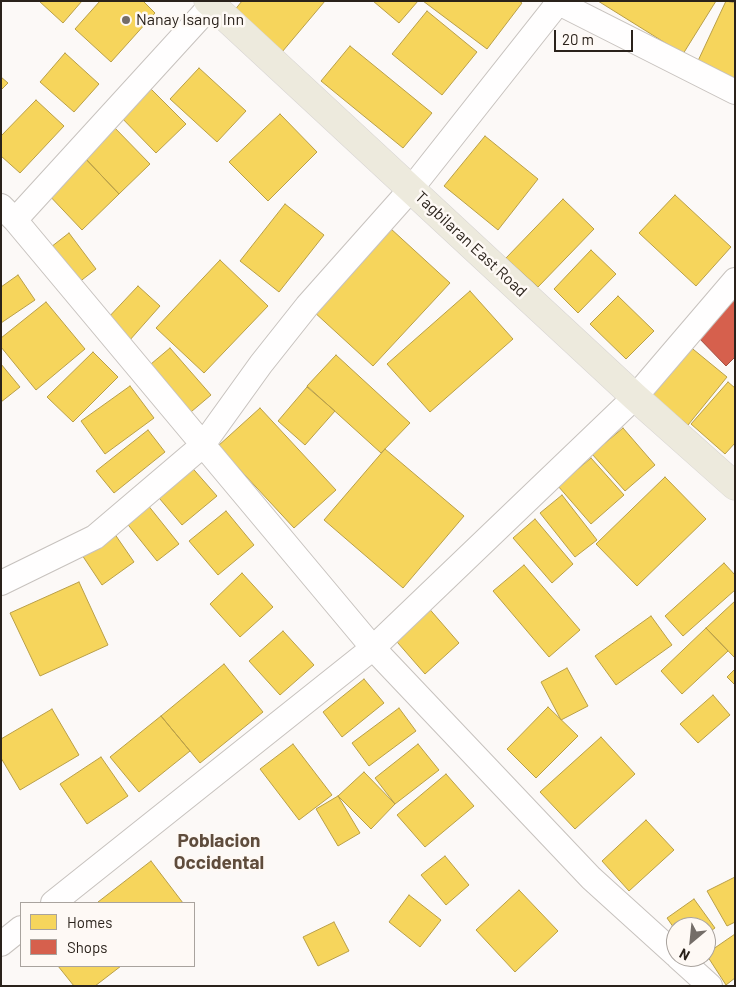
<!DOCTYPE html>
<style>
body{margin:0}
#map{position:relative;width:736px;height:987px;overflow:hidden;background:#fcf9f7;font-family:Barlow,sans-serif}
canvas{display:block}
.frame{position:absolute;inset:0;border:2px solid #2a221b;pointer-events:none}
.legend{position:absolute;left:20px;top:902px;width:175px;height:65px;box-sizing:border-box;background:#fef9f5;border:1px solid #a9a39e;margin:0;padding:6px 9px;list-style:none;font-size:15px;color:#2a221b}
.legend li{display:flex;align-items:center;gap:10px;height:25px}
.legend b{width:25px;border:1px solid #a9a39e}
.north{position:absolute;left:666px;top:917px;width:50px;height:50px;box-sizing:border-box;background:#fef9f5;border:1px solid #a9a39e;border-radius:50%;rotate:208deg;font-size:14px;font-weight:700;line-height:20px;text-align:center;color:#2a221b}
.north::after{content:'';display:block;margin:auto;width:18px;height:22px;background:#746d68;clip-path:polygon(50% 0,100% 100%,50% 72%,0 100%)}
.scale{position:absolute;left:554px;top:30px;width:79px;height:22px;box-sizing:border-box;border:2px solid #2a221b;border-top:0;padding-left:6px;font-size:15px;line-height:18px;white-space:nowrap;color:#2a221b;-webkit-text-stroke:4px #fef9f5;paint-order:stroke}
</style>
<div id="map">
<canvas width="736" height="987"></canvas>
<div class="frame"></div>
<ul class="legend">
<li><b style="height:14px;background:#f6d55c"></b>Homes</li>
<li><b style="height:14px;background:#d6604d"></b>Shops</li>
</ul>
<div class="north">N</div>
<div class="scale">20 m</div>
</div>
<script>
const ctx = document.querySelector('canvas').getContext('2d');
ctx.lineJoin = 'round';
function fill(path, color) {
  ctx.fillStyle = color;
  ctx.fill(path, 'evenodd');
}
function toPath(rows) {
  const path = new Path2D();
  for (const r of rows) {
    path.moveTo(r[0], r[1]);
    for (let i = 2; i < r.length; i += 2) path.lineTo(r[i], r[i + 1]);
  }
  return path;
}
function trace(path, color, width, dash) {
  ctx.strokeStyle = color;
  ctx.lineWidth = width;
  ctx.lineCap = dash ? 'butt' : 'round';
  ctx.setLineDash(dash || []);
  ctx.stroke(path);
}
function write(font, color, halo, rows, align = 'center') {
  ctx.font = font + ' Barlow,sans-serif';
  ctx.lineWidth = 5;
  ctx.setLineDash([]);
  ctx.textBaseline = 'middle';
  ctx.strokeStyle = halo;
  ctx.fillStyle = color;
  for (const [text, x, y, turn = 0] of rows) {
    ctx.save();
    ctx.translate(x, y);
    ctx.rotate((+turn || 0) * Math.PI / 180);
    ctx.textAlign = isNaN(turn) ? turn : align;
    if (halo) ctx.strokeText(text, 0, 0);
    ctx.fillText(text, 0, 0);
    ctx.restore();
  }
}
const homes = toPath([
 [39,1,82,1,63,23,39,1],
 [100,1,143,1,155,13,111,62,75,29,100,1],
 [242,1,325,1,282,52,234,11,242,1],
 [373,1,418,1,399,23,373,1],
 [423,1,519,1,522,3,487,49,423,1],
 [598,1,716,1,683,54,598,1],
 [726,1,735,3,735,80,697,63,726,1],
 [427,11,477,52,442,95,392,54,427,11],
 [350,46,432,113,403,148,321,81,350,46],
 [65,53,99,84,74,112,40,82,65,53],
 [199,68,246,111,217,142,170,99,199,68],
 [1,77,8,83,1,90,1,77],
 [145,83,186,124,156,153,115,111,145,83],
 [36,100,64,126,20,173,1,156,1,136,36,100],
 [280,114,317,152,268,201,229,162,280,114],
 [113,126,150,164,119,194,83,156,113,126],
 [485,136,538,179,498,230,444,186,485,136],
 [83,156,119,194,82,230,45,191,83,156],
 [675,195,731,247,696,286,639,233,675,195],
 [563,199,594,229,538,287,506,258,563,199],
 [285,204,324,235,279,292,240,261,285,204],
 [390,228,450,283,373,366,313,311,390,228],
 [69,233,96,269,78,283,51,247,69,233],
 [591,250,616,274,578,313,554,289,591,250],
 [220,260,268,306,204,373,156,328,220,260],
 [18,275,35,300,1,323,1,287,18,275],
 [138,286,160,306,129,341,106,320,138,286],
 [470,291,513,339,430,412,387,364,470,291],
 [618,296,654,331,626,359,590,324,618,296],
 [46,302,85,349,36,390,1,347,1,338,46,302],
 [688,345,727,377,688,425,649,392,688,345],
 [170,348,211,395,185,417,145,369,170,348],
 [93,352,118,377,73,422,47,397,93,352],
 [336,355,410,423,381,453,307,386,336,355],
 [1,364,20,387,1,402,1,364],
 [728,382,735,388,735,443,725,454,691,424,728,382],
 [130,386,154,418,105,454,81,421,130,386],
 [307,387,335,411,305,445,278,421,307,387],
 [260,408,336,490,294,528,218,446,260,408],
 [623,428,655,465,625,491,592,454,623,428],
 [148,430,165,452,114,493,96,471,148,430],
 [385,449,464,516,403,588,324,520,385,449],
 [591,458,624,495,591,524,558,486,591,458],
 [188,463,217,496,182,525,154,492,188,463],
 [665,477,706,519,637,586,596,544,665,477],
 [562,495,597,540,575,557,540,513,562,495],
 [143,499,179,544,157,561,121,516,143,499],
 [226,511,254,545,218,575,189,541,226,511],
 [535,519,573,564,552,583,513,538,535,519],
 [112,530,134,562,102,585,80,552,112,530],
 [724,563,735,575,735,590,683,636,665,616,724,563],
 [524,565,580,630,549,657,493,591,524,565],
 [242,573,273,607,240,637,210,604,242,573],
 [79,582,108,645,40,676,10,613,79,582],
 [735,601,735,658,706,628,735,601],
 [426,605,459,643,425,674,391,635,426,605],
 [651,616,672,645,616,685,595,656,651,616],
 [706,628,728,651,682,694,661,671,706,628],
 [283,631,314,665,280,695,249,661,283,631],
 [224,664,263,712,200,763,161,716,224,664],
 [567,668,588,706,561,720,541,682,567,668],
 [735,669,735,685,727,677,735,669],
 [364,679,384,703,342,737,323,712,364,679],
 [713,695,730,715,698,743,680,724,713,695],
 [548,707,578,736,536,778,507,749,548,707],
 [399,708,416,731,369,766,352,743,399,708],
 [52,709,79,755,20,790,1,758,1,739,52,709],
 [161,716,190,751,139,792,110,757,161,716],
 [601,737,635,774,575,829,540,792,601,737],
 [293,744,332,795,299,820,260,769,293,744],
 [418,744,439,770,395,804,375,778,418,744],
 [101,757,128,796,87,824,60,784,101,757],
 [364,772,395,804,371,829,338,796,364,772],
 [446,774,474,806,425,847,397,815,446,774],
 [338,796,360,833,338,846,316,809,338,796],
 [646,820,674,850,629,891,602,861,646,820],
 [445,856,469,885,446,905,421,875,445,856],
 [151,861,183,903,99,903,98,902,151,861],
 [735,877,735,922,727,926,707,891,735,877],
 [519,890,558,931,515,972,476,930,519,890],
 [409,895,441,920,420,947,389,922,409,895],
 [694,899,715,928,706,934,706,927,676,927,676,931,667,918,694,899],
 [334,922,349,951,318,966,303,937,334,922],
 [735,934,735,978,726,985,706,954,735,934],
 [58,966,121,966,95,986,74,986,58,966]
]);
fill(homes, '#f6d55c');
trace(homes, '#b99f48', 1);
const shops = toPath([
 [735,298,735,357,726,366,696,335,735,298]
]);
fill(shops, '#d6604d');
trace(shops, '#a24d3e', 1);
const minor = toPath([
 [555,1,735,92],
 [1,206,15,220,373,648,591,878,676,955],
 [15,220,215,1],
 [1,583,95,537,202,446,261,364,307,306,411,189,558,3],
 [53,903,373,648,635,397,735,280],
 [1,944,21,928],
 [678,957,710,986]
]);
const primary = toPath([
 [208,1,635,397,735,486]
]);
trace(minor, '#c7c2be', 26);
trace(primary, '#d8d5d3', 29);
trace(minor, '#fffefe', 24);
trace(primary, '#edeadd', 28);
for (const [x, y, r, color] of [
 [126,20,5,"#746d68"]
]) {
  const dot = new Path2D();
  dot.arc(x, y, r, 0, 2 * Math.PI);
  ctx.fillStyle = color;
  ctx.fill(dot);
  trace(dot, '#fef9f5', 2);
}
write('16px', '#2a221b', '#fef9f5', [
 ["Nanay Isang Inn",136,20]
], 'left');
write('16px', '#2a221b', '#fef9f5', [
 ["Tagbilaran East Road",471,244,43]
]);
write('bold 19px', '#5f4c3c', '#fef9f5', [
 ["Poblacion",219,841],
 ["Occidental",219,863]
]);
</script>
